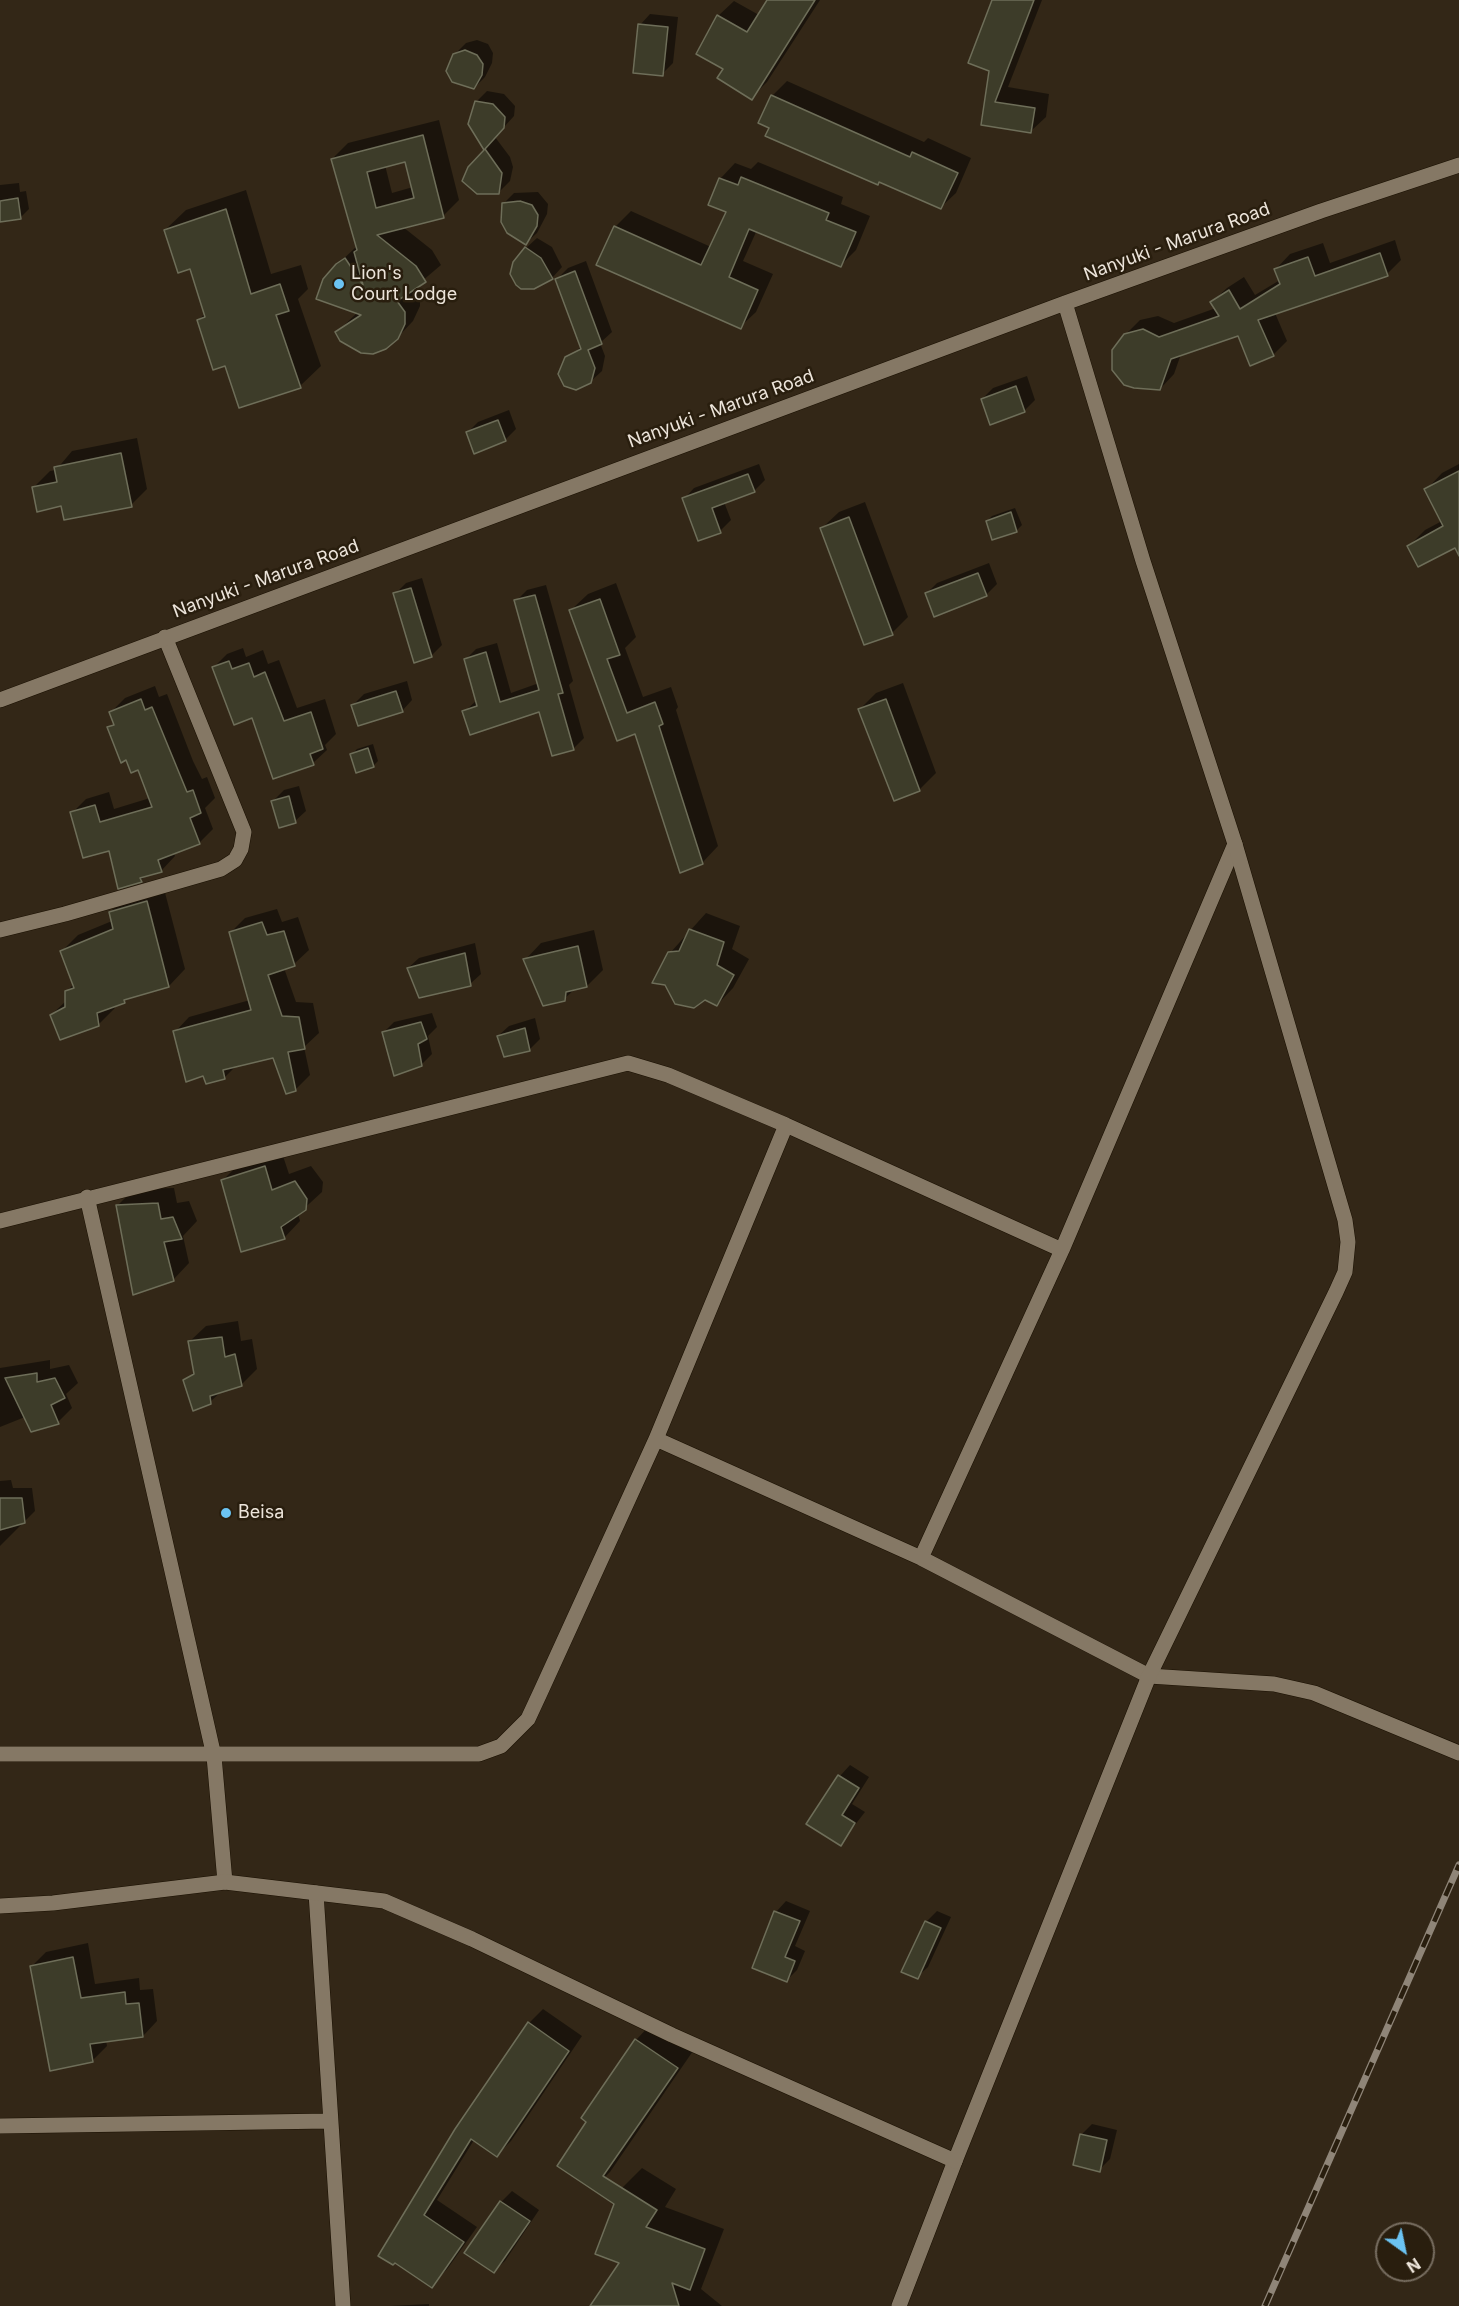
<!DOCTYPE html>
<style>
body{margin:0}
#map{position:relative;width:1459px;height:2306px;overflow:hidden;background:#332717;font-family:Inter,sans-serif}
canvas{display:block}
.north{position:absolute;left:1375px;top:2222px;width:60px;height:60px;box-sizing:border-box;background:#291e0e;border:2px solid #776d60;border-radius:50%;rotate:147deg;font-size:16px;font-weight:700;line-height:24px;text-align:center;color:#ece4da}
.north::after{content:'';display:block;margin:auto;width:21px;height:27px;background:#6bc3f2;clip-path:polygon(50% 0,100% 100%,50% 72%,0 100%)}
</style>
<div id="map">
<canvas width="1459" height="2306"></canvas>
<div class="north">N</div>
</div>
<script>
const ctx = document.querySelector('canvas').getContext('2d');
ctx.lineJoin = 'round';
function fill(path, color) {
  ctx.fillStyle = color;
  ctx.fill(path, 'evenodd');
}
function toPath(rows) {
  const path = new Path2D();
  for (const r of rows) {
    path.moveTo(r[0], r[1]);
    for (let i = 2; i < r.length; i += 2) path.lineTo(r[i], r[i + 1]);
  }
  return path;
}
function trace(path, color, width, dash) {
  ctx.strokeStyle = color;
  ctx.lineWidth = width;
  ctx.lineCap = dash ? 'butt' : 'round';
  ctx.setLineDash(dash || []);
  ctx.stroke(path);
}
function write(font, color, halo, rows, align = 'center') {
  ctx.font = font + ' Inter,sans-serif';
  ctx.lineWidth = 5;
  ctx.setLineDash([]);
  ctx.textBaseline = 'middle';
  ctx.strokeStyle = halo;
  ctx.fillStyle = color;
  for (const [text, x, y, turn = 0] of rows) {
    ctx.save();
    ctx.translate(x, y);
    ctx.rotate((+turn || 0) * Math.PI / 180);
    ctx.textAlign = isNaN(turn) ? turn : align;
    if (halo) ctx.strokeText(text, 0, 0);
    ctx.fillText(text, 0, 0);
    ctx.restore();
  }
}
fill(toPath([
 [769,0,820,0,767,82,751,98,725,68,718,16,734,1,759,15],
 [994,0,1042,0,1008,87,1049,94,1046,117,1031,131,983,123,991,70],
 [650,14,678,17,673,63,662,74,640,25],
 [477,40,488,44,493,53,492,63,485,77,474,88,454,55,466,43],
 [787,81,924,142,928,138,971,158,956,193,941,207,880,181,878,184,771,127,772,96],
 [487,91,504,94,515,106,514,116,495,137,510,157,513,167,510,181,499,192,469,168,486,150,469,124,476,102],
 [439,120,459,200,443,216,403,227,432,250,441,265,415,287,420,295,420,306,413,321,397,338,337,332,358,312,337,265,357,246,332,159,348,143],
 [406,160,413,187,392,193,385,165],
 [758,162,843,197,841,204,870,216,856,250,841,265,757,230,743,261,773,274,756,312,740,327,615,227,631,211,711,247,728,211,720,179,735,163,751,169],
 [19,183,20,192,26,191,29,209,21,217,0,220,0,185],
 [246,190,271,274,301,265,308,289,298,299,321,366,300,386,226,364,198,320,205,314,191,267,165,230,186,210],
 [538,192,548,204,547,214,537,233,526,243,504,203,514,193],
 [537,238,552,247,562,267,552,278,526,248],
 [1395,240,1401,260,1387,274,1275,313,1287,341,1273,355,1239,334,1181,354,1174,374,1160,389,1125,335,1140,320,1158,316,1174,323,1216,308,1212,302,1227,288,1244,277,1255,295,1280,280,1276,269,1290,254,1323,243,1330,263],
 [586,261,612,332,600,343,605,356,602,371,590,382,559,374,562,363,582,346,557,279,568,268],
 [1027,376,1035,400,1024,411,982,399,993,388],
 [509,410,516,429,505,440,467,433,478,422],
 [137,438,147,489,131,505,63,505,33,488,50,471,56,470,72,451],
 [759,464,765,480,754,491,724,502,731,520,720,531,684,499,694,488],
 [1459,464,1459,544,1409,546,1425,530,1442,521,1426,490,1442,473],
 [865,502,908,617,892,633,822,528,839,512],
 [1015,508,1022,525,1017,530,993,538,987,521,992,516],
 [989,563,997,584,987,594,935,615,926,594,937,583],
 [422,578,442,645,431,656,395,594,406,583],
 [616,583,636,637,625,648,643,697,671,687,678,707,676,710,718,846,702,863,571,610,588,594],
 [546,585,573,681,569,685,584,738,573,749,540,710,464,712,477,700,465,660,476,649,497,643,511,693,539,683,516,601,527,590],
 [243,648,246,657,263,650,268,664,279,660,297,708,325,699,336,734,325,745,327,750,313,763,253,716,213,668,227,654],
 [407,681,412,700,402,711,353,705,364,694],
 [903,683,936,773,920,789,895,799,860,709,876,693],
 [155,686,159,697,167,694,193,761,202,779,207,777,215,798,205,808,213,829,199,843,174,852,175,856,161,871,147,874,141,880,72,813,86,799,109,792,114,809,150,798,139,768,127,758,109,728,115,723,111,712,125,698],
 [373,744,378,761,373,766,352,754,357,749],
 [299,786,306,811,295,821,273,801,284,790],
 [163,885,185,969,169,986,128,997,114,1005,115,1008,98,1025,51,1015,67,1000,66,992,74,984,62,951,78,935,112,921,110,912,127,896],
 [277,909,282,922,298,917,309,950,294,964,284,968,296,1002,313,1003,319,1033,304,1047,310,1075,295,1090,274,1056,237,1065,224,1078,204,1075,175,1032,189,1017,250,1000,231,932,245,918],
 [706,913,740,926,732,949,749,959,733,988,717,1005,670,953],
 [594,930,603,970,587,986,575,989,564,999,525,960,541,943],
 [475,943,481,974,470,984,408,968,419,958],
 [432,1013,437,1027,428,1036,432,1054,421,1065,383,1033,394,1022],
 [535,1018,540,1039,529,1050,498,1036,509,1026],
 [281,1150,289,1174,311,1166,323,1182,322,1192,298,1214,300,1221,284,1238,223,1180,239,1164],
 [174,1188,177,1203,189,1201,197,1221,183,1236,189,1263,173,1280,117,1206,134,1189],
 [238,1321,241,1341,252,1339,257,1369,241,1385,222,1391,210,1402,185,1381,195,1371,189,1342,206,1326],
 [50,1360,50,1369,69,1365,78,1383,66,1394,72,1408,58,1422,25,1417,0,1427,0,1368],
 [11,1480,13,1488,32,1488,35,1511,0,1546,0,1481],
 [850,1765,869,1777,852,1804,865,1812,840,1844,808,1823,840,1776],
 [786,1901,810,1911,795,1946,805,1951,797,1970,787,1980,776,1912],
 [937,1911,951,1917,928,1967,917,1977,926,1922],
 [88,1943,95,1984,139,1978,140,1990,153,1989,157,2021,143,2036,106,2040,107,2046,92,2061,32,1966,46,1952],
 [543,2009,582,2036,511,2141,497,2155,474,2140,437,2200,477,2227,448,2268,434,2283,395,2261,529,2023],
 [652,2023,693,2051,610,2172,594,2188,588,2122,636,2040],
 [1092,2124,1117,2130,1110,2159,1099,2170,1081,2135],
 [642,2168,676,2189,665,2207,724,2229,701,2289,722,2306,591,2306,622,2262,622,2188],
 [512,2191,539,2210,505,2261,494,2271,501,2202],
 [429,2304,429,2306,390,2306]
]), '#0007');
const building = toPath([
 [767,0,815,0,752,100,717,78,723,69,696,54,717,15,747,32,767,0],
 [992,0,1034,0,995,102,1035,108,1031,133,981,125,989,71,968,63,992,0],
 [638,24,668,27,663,76,633,73,638,24],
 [465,50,477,55,483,64,482,75,474,89,452,82,446,71,453,54,465,50],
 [771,95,910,157,912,152,958,173,941,209,879,182,878,185,765,136,769,128,758,123,771,95],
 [475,101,493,104,505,117,504,128,485,149,502,173,499,194,477,194,462,181,468,167,484,150,468,124,475,101],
 [423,135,444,218,377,235,416,266,426,282,397,301,405,312,405,324,398,339,386,349,373,354,361,353,340,341,335,332,361,315,316,299,323,279,336,264,345,258,363,285,354,252,357,250,331,159,423,135],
 [405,162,414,198,376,208,367,172,405,162],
 [741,177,829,213,826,220,856,232,841,267,749,229,729,277,758,290,741,329,596,265,614,226,701,265,726,212,708,205,719,178,738,185,741,177],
 [18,198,21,219,0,222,0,201,18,198],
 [520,201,532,205,538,215,537,226,526,245,507,233,501,222,502,203,520,201],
 [226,209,251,294,280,284,289,311,276,315,301,388,239,408,225,366,213,370,197,320,205,317,190,269,178,273,164,230,226,209],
 [525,247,541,258,553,279,534,289,521,289,516,285,510,274,513,262,525,247],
 [1380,253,1388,276,1258,320,1274,356,1250,366,1238,336,1171,359,1160,390,1134,388,1124,385,1112,370,1112,350,1124,334,1143,329,1159,337,1219,316,1210,302,1229,290,1240,309,1280,284,1274,269,1308,257,1315,276,1380,253],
 [575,271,602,344,588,350,595,368,591,383,576,390,564,386,558,374,565,357,581,349,555,279,575,271],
 [1016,386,1025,412,990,425,981,399,1016,386],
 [498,420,506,441,474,454,466,432,498,420],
 [121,453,132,507,64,520,61,506,37,512,32,487,57,482,54,467,121,453],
 [1459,471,1459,556,1455,548,1418,567,1407,546,1443,526,1424,489,1459,471],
 [748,474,755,492,712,508,721,533,698,541,682,498,748,474],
 [1011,512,1017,532,992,540,986,521,1011,512],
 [849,517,893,635,864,645,820,528,849,517],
 [978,573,987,596,934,617,925,593,978,573],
 [411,588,432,657,414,663,393,593,411,588],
 [535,595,563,693,558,694,574,750,552,756,539,712,470,735,462,711,477,706,464,659,486,652,500,702,539,690,514,600,535,595],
 [600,599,620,655,607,659,627,713,655,702,663,724,659,726,703,864,680,873,635,734,617,741,569,610,600,599],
 [229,661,232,669,249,663,254,677,265,672,284,721,311,712,323,749,310,754,314,765,273,779,252,718,234,725,212,667,229,661],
 [396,691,403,712,358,726,351,705,396,691],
 [141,699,145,710,152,707,187,792,193,790,201,813,190,818,200,844,158,860,162,872,140,878,142,882,118,889,109,851,83,858,70,812,95,805,100,822,152,807,138,770,131,773,126,760,121,763,107,727,114,725,109,712,141,699],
 [886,699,920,791,894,801,858,709,886,699],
 [368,748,374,767,356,773,350,754,368,748],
 [289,796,296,823,279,828,271,801,289,796],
 [147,901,169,987,124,1000,125,1003,97,1013,99,1026,60,1040,50,1015,65,1007,65,991,74,988,60,951,113,929,109,912,147,901],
 [262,922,267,935,284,931,295,966,268,975,282,1016,299,1017,305,1049,288,1052,296,1091,286,1094,273,1058,223,1070,225,1079,206,1084,203,1076,186,1082,173,1031,251,1010,229,932,262,922],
 [689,929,724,942,717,965,734,975,717,1006,705,1000,694,1008,675,1004,665,985,652,983,668,952,679,951,689,929],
 [578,946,587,987,566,992,565,1001,543,1006,523,959,578,946],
 [465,953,471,986,419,998,407,968,465,953],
 [421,1022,427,1039,418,1044,422,1066,394,1076,382,1032,421,1022],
 [525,1028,530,1051,504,1057,497,1036,525,1028],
 [265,1166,272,1190,295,1181,307,1199,306,1210,281,1227,285,1239,241,1252,221,1180,265,1166],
 [158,1203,161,1219,173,1217,182,1239,164,1242,174,1281,133,1295,116,1205,158,1203],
 [222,1337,225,1357,235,1354,242,1386,210,1396,211,1404,193,1411,183,1380,194,1374,188,1341,222,1337],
 [37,1373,37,1382,55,1378,65,1398,51,1405,59,1424,31,1432,5,1378,37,1373],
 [0,1498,22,1498,25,1523,0,1530,0,1498],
 [838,1775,859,1788,842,1815,855,1823,841,1846,806,1824,838,1775],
 [774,1911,800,1921,785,1957,795,1961,787,1982,752,1968,774,1911],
 [925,1921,941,1928,918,1979,901,1972,925,1921],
 [73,1957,81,1998,125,1992,126,2004,139,2003,143,2037,90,2044,93,2062,50,2071,30,1966,73,1957],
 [528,2022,569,2051,497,2157,471,2139,424,2215,464,2242,432,2288,395,2263,393,2265,378,2256,455,2129,528,2022],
 [635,2039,678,2068,603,2176,657,2210,646,2227,705,2249,690,2290,672,2283,679,2306,590,2306,619,2263,595,2254,614,2204,557,2166,586,2122,581,2118,635,2039],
 [1080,2134,1107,2140,1100,2172,1073,2165,1080,2134],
 [500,2201,530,2221,494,2273,464,2253,500,2201]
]);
fill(building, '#3d3c29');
trace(building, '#6e6e59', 1.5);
const minor = toPath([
 [0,930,65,914,221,869,235,860,241,849,244,832,165,637],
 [87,1197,214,1756,225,1882],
 [0,1221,628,1063,668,1075,786,1125,1062,1250],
 [656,1439,921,1558,1149,1676,1274,1684,1314,1693,1459,1753],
 [921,1558,1062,1250,1235,844],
 [0,1754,479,1754,501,1746,528,1719,541,1691,656,1439,786,1125],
 [316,1893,343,2306],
 [0,2126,329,2121],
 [899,2306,955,2161]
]);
const tertiary = toPath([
 [0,700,1065,303,1321,211,1459,165],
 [0,1906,53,1903,225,1882,384,1901,472,1939,672,2035,955,2161,1149,1676,1336,1292,1345,1272,1348,1242,1345,1220,1235,844,1143,561,1065,303]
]);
trace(minor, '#1a1002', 16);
trace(tertiary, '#1a1002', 16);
trace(minor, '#857865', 15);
trace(tertiary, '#857865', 15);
const rail = toPath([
 [1265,2306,1459,1865]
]);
trace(rail, '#8f8578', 7);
trace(rail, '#291e0e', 4.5, [14]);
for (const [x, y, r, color] of [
 [339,284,6,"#6bc3f2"],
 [226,1513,6,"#6bc3f2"]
]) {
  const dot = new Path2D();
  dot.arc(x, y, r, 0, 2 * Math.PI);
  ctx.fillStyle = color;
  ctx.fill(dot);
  trace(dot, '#291e0e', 2);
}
write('18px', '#ece4da', '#291e0e', [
 ["Nanyuki - Marura Road",1177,242,-20],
 ["Nanyuki - Marura Road",721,409,-20],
 ["Nanyuki - Marura Road",266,579,-20]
]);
write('18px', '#ece4da', '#291e0e', [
 ["Lion's",351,274],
 ["Court Lodge",351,295],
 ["Beisa",238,1513]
], 'left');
</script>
